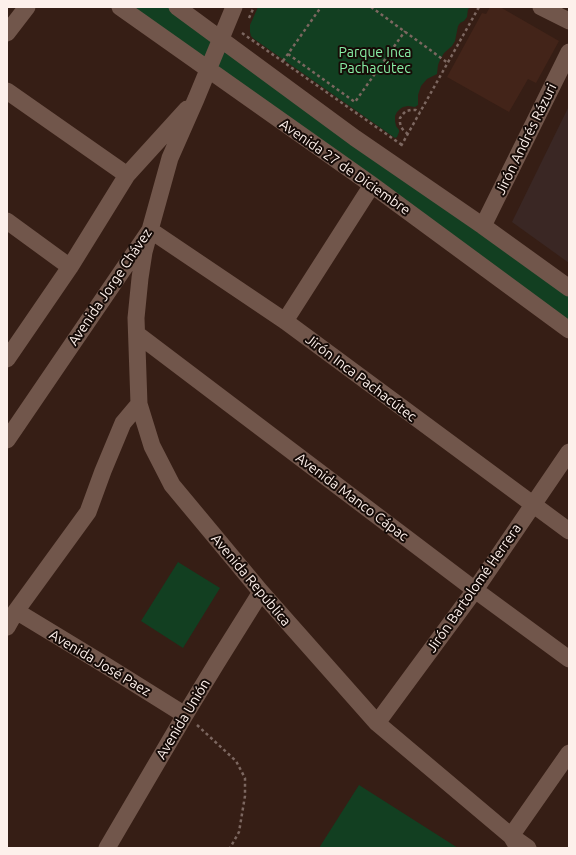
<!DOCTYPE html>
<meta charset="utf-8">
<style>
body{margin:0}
#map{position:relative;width:576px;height:855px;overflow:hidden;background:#361e15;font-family:Ubuntu,sans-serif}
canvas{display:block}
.frame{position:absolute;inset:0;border:8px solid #fdf0eb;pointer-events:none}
</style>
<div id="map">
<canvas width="576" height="855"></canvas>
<div class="frame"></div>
</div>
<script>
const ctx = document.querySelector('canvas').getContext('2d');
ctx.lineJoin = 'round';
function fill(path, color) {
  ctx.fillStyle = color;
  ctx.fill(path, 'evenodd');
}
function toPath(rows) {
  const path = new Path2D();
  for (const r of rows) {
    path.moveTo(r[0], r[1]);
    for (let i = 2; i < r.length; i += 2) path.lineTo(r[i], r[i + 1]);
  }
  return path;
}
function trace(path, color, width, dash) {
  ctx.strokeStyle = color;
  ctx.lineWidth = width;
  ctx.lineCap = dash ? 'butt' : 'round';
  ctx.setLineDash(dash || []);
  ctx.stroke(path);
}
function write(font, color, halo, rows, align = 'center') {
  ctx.font = font + ' Ubuntu,sans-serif';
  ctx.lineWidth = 4;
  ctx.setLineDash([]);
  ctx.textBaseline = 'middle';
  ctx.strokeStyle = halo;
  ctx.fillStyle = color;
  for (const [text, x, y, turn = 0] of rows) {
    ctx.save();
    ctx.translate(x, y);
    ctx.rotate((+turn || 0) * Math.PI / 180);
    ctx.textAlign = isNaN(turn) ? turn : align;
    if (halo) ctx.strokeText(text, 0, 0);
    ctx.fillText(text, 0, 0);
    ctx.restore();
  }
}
fill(toPath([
 [569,106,569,263,512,222]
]), '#3a2724');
fill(toPath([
 [490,7,500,7,559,41,536,83,528,79,509,112,447,77,482,13,486,14]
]), '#432419');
fill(toPath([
 [129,7,171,7,216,39,205,63],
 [258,7,471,7,468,9,467,17,464,21,460,23,458,26,455,41,452,46,444,53,440,60,438,65,437,74,427,79,421,86,418,95,418,105,415,107,408,106,403,107,400,109,397,112,395,116,395,121,396,126,399,130,399,132,397,137,395,138,254,39,251,36,250,32,250,25],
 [223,48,569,295,569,323,214,67],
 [178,562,220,588,183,648,141,621],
 [359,785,458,848,319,848]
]), '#123f21');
trace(toPath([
 [371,7,448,63],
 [249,18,254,7],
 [242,33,402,145],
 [288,54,355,102,405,31],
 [283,61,321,7],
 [408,134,404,131,401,127,400,123,400,118,403,114,406,111,411,110,416,110,420,112],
 [401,146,479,7],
 [197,725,236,761,245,778,245,796,239,832,230,848]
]), '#7c6760', 2.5, [3, 3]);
trace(toPath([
 [120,7,372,185,569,330],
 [177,7,355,138,483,226,569,288],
 [541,7,569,21],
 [7,33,27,7],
 [7,91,127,175],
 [7,221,70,267],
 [483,226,569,52],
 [150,230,144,252,140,278,136,318,139,404,152,446,172,485,261,592,377,723,511,836,528,848],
 [150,230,285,321,569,531],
 [285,321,372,185],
 [137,334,475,590,569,659],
 [7,359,70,267,127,175,187,109],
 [7,440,150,230,170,158,196,99,234,7],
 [16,611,105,665,185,715],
 [7,627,16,611,88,512,103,471,123,423,139,404],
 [377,723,475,590,569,452],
 [517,846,511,836,569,753],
 [107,848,185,715,216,664,261,592]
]), '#71564b', 17);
write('14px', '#88efa5', '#160b07', [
 ["Parque Inca",375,52],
 ["Pachacútec",375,68]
]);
write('14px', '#fdf0eb', '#160b07', [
 ["Jirón Andrés Rázuri",526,139,-64],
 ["Avenida 27 de Diciembre",345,167,35],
 ["Avenida Jorge Chávez",110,287,-56],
 ["Jirón Inca Pachacútec",361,378,37],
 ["Avenida Manco Cápac",352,497,37],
 ["Avenida República",251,580,50],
 ["Jirón Bartolomé Herrera",474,588,-55],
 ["Avenida José Paez",100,663,31],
 ["Avenida Unión",183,719,-59]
]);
</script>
